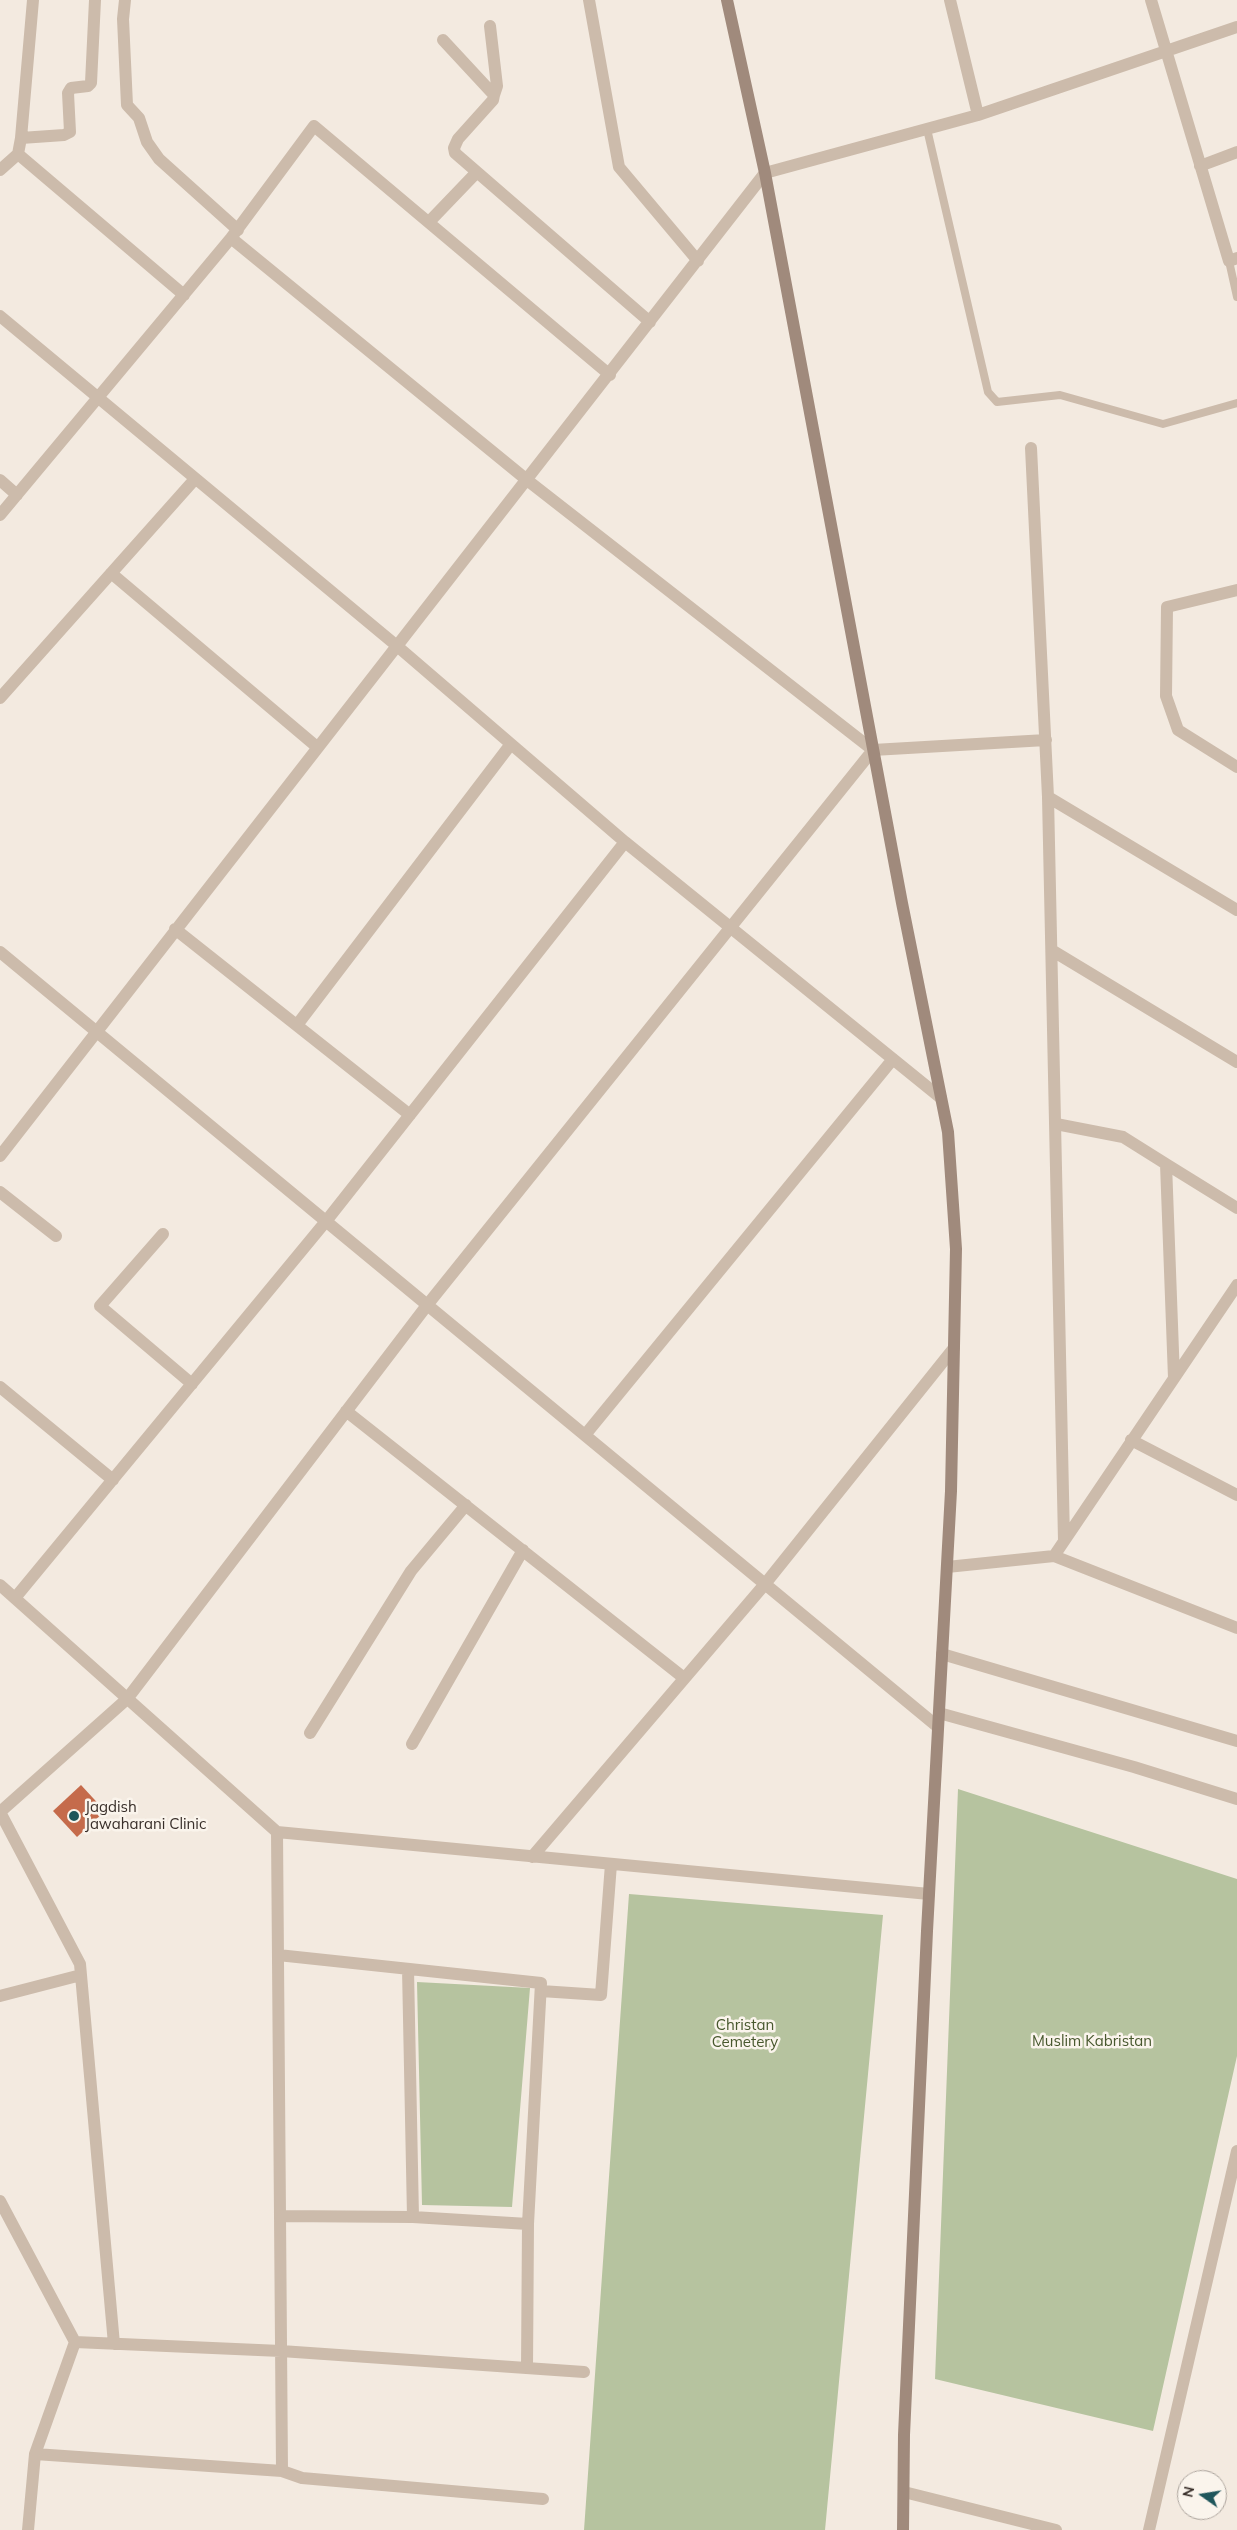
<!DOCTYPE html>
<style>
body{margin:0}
#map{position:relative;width:1237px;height:2530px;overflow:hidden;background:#f3eae0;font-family:Mulish,sans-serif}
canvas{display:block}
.north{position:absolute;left:1177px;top:2470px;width:50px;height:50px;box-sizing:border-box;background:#faf4ec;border:1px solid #ada59e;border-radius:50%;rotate:283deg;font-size:14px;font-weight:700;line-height:20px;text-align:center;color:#392f2a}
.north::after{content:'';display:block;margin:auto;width:18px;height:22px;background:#1f565b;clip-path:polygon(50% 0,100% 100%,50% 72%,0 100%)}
</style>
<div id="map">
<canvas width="1237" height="2530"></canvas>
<div class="north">N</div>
</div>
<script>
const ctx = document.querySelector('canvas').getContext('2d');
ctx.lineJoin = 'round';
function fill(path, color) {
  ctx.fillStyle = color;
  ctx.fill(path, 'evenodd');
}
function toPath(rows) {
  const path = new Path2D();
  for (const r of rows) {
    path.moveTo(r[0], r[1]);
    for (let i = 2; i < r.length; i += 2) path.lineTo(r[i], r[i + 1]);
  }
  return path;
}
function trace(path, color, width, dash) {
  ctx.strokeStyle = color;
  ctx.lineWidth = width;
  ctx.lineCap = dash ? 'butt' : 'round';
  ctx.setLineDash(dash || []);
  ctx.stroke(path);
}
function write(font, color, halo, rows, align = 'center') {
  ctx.font = font + ' Mulish,sans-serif';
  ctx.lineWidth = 5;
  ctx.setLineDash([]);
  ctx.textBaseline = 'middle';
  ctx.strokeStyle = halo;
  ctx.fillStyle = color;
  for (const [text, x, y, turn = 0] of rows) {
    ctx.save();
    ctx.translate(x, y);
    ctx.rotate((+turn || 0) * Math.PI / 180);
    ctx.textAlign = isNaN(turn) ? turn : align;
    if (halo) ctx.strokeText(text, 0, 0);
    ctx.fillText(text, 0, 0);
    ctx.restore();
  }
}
fill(toPath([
 [958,1789,1237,1879,1237,2056,1153,2431,935,2379],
 [629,1894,883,1915,825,2530,584,2530],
 [417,1982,530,1988,512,2207,422,2205]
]), '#b6c39f');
fill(toPath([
 [81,1785,105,1811,77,1837,53,1811]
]), '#c56b4b');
trace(toPath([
 [927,129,988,392,997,402,1060,395,1163,424,1237,403],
 [1229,261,1237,297]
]), '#ccbbab', 8);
trace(toPath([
 [125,0,123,19,127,105,139,118,147,142,159,159,238,230],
 [589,0,619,167,698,261],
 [1151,0,1229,261,1237,258],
 [490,26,497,86,494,95],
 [443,40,494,95,493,100,458,139,454,148,455,153,650,322],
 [978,115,1237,27],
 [21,138,64,135,70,132,68,93,71,88,88,86,91,83,95,0],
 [18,154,184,295],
 [1200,166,1237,152],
 [0,170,18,154,21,138,33,0],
 [429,222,476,173],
 [231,238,314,126,610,375],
 [0,316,397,646,625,842,327,1220,15,1598],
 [1031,448,1048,797,1064,1540],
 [0,480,17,495],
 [0,515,231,238,527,480,873,750,1046,740],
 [111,573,317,747],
 [1237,590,1167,607,1166,696,1178,730,1237,767],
 [0,698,195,479],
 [1048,797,1237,910],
 [625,842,941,1098],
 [175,929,410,1115],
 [1053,951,1237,1062],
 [0,952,938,1727],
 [297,1025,511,744],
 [1056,1124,1123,1137,1166,1164],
 [0,1156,765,173,978,115,950,0],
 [0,1192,56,1236],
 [163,1234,100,1306,192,1384],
 [1174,1378,1166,1164,1237,1208],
 [0,1387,113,1480],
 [346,1411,684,1678],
 [585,1435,893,1059],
 [1131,1440,1237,1495],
 [1054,1556,1237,1285],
 [947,1567,1054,1556,1237,1628],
 [0,1585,277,1832,929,1894],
 [939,1713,1134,1767,1237,1799],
 [310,1733,411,1571,466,1505],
 [412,1744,523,1550],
 [277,1832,280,2216,413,2217,528,2224,527,2368],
 [532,1857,765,1584,954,1348],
 [278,1955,541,1983,528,2224],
 [408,1969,413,2217],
 [541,1991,601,1995,611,1864],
 [0,1996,81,1975],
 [0,2201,75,2342,281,2351,584,2372],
 [280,2216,282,2471],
 [114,2344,80,1964,0,1812,127,1699,428,1304,873,750],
 [35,2454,282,2471,302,2478,543,2499],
 [904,2492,1056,2530],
 [28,2530,35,2454,75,2342],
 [1149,2530,1237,2151]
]), '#ccbbab', 12);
trace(toPath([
 [942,1654,1237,1741]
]), '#ccbbab', 12);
trace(toPath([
 [727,0,765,173,902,903,948,1132,956,1249,951,1491,927,1931,904,2435,903,2530]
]), '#a08a7c', 12);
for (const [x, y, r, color] of [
 [74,1816,6,"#1f565b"]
]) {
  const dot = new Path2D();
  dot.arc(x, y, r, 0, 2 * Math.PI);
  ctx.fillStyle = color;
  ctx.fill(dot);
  trace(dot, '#faf4ec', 2);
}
write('15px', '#392f2a', '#faf4ec', [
 ["Jagdish",85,1807],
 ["Jawaharani Clinic",85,1824]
], 'left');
write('15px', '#48582e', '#faf4ec', [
 ["Christan",745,2025],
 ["Cemetery",745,2042],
 ["Muslim Kabristan",1092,2041]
]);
</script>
